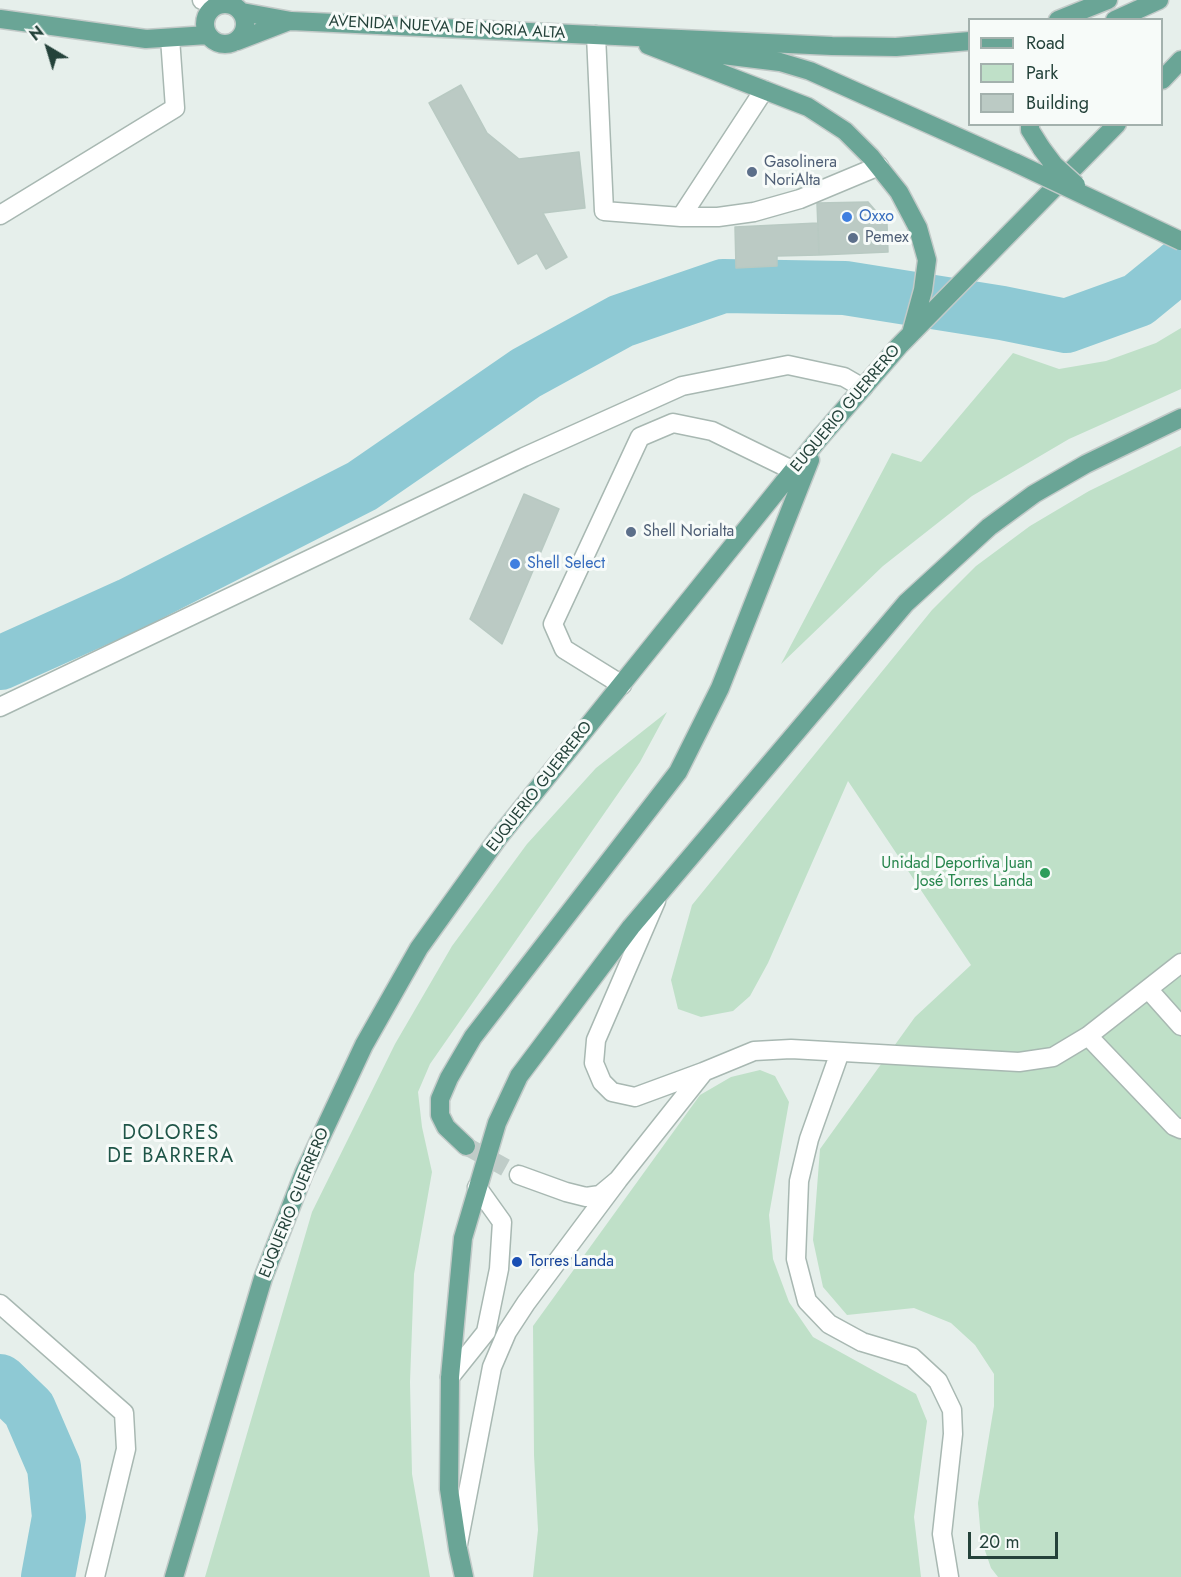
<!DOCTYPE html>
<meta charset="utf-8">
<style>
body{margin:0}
#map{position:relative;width:1181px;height:1577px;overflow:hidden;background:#e6efeb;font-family:Jost,sans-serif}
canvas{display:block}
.legend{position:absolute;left:968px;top:18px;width:195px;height:108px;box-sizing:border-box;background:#f7fbf9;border:2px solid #a3b1ad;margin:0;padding:8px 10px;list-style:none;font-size:18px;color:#24423a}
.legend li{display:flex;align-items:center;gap:12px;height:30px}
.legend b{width:30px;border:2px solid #a3b1ad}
.north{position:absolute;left:18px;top:18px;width:60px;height:60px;-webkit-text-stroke:4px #f7fbf9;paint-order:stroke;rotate:322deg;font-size:16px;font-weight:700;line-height:24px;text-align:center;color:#24423a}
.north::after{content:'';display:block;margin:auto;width:21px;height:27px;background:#24423a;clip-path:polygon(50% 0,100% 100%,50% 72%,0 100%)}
.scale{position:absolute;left:968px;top:1532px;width:90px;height:27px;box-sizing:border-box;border:3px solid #24423a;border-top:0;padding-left:8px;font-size:18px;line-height:21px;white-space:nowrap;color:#24423a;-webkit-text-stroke:4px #f7fbf9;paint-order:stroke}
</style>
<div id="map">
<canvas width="1181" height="1577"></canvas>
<ul class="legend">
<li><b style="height:8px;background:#6aa596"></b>Road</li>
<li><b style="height:16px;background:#bfe0c8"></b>Park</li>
<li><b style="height:16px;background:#bbcac4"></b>Building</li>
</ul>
<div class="north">N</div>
<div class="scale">20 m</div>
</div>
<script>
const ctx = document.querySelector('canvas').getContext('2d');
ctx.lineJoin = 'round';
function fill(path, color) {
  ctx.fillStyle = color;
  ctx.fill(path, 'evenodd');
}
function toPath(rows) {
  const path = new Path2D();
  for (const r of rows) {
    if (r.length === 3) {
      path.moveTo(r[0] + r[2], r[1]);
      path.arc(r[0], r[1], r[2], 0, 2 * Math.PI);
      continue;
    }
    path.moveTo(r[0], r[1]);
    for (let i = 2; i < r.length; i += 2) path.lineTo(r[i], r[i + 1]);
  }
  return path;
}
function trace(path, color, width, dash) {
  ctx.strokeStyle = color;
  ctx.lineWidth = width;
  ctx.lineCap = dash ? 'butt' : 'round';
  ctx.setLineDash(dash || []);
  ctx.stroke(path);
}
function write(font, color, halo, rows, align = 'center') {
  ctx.font = font + ' Jost,sans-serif';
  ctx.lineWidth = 6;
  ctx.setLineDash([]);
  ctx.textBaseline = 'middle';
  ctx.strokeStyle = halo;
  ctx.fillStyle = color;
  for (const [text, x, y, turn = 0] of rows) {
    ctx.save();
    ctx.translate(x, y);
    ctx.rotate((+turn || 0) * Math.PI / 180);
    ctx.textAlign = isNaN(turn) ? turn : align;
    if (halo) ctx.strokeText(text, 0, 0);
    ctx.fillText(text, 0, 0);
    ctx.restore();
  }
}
fill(toPath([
 [1181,328,1181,389,1069,439,972,496,883,566,781,664,892,453,921,462,1013,353,1059,369,1106,361,1156,343],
 [1181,446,1181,1577,998,1577,991,1568,981,1539,978,1503,994,1406,994,1374,975,1345,951,1323,914,1308,847,1315,823,1287,813,1240,820,1149,915,1017,971,965,848,781,768,963,750,996,733,1011,701,1017,678,1009,671,980,692,905,932,610,976,566,1030,526,1089,491],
 [667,712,640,762,430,1064,418,1092,422,1127,432,1172,414,1274,410,1382,412,1474,430,1577,205,1577,312,1212,395,1044,452,946,527,844,596,768],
 [760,1070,775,1076,789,1102,769,1215,773,1259,789,1302,813,1337,916,1394,927,1421,914,1517,921,1577,533,1577,538,1530,534,1455,533,1326,700,1095,731,1077]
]), '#bfe0c8');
trace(toPath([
 [0,663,129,605,362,486,526,373,621,321,723,286,845,288,1002,313,1066,326,1138,300,1181,265],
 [0,1381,29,1409,54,1467,59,1517,48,1577]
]), '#8ec9d4', 54);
const building = toPath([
 [461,85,487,133,519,159,579,152,585,208,543,213,567,257,546,269,537,253,518,264,429,103,461,85],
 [868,202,887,224,888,252,819,255,817,203,868,202],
 [818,223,819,255,777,256,777,266,736,268,735,227,818,223],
 [524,494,559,509,502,644,470,619,524,494]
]);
fill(building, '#bbcac4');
trace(building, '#b8c9c2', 1.5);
trace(toPath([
 [466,1146,519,1175]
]), '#bfccc8', 18, [18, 9]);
const minor = toPath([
 [202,0,217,5],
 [596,35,604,211,681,217,718,217,754,212,800,199,879,166],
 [0,215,175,108,170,38],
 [681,217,764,90],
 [622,685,564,649,553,624,640,437,673,423,712,431,794,471],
 [0,707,524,457,682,386,788,365,844,377,863,388],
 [656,901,596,1040,594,1063,602,1082,612,1092,635,1097,703,1072,754,1051,791,1049,1019,1062,1053,1057,1088,1036,1181,963],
 [1148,989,1181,1026],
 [1088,1036,1174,1126,1181,1129],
 [840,1052,809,1139,799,1181,796,1259,807,1301,829,1324,862,1342,912,1357,938,1381,952,1410,953,1434,942,1534,949,1577],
 [519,1175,566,1192,586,1197,600,1195,618,1180,703,1073],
 [0,1304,124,1413,126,1449,95,1577],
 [450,1377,486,1332,499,1269,502,1222,477,1187],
 [458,1544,492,1367,507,1332,526,1303,618,1180]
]);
const major = toPath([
 [225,24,20],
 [242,12,291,21,832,46,896,47,970,41],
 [0,19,146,39,208,35],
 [1058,20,1108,0],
 [1115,20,1159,0],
 [237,41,289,21],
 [648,45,808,107,845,131,871,157,899,192,918,228,927,260,923,290,912,330],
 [690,51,780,62,810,71,1016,163],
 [1162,80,1181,60],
 [1030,124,1030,130,1042,149],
 [466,1146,446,1127,440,1115,440,1099,449,1078,473,1037,678,772,720,688,810,460],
 [174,1577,263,1278,304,1173,364,1045,419,948,498,838,817,441,899,346,1117,124],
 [464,1577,458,1549,449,1489,450,1377,463,1238,497,1123,519,1076,631,927,906,603,989,527,1034,494,1086,464,1181,418]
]);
trace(minor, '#a8b8b2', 21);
trace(major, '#c2cac8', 21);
trace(minor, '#fff', 18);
trace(major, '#6aa596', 18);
const majorBridge = toPath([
 [1042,149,1054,165,1076,185],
 [1016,163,1181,241]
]);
trace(majorBridge, '#c2cac8', 21, []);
trace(majorBridge, '#6aa596', 18);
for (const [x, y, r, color] of [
 [752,172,6,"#5c6f8a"],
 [847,217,6,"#3f7fe0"],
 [853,238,6,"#5c6f8a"],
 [631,532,6,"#5c6f8a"],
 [515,564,6,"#3f7fe0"],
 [1045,873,6,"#2e9e5b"],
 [517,1262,6,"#1a4fb4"]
]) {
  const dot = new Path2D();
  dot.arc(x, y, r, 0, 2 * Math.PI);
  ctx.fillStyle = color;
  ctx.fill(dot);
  trace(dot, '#f7fbf9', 2);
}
write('16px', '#24423a', '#f7fbf9', [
 ["AVENIDA NUEVA DE NORIA ALTA",447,28,3],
 ["EUQUERIO GUERRERO",846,409,-50],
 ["EUQUERIO GUERRERO",540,787,-52],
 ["EUQUERIO GUERRERO",295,1203,-68]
]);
write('16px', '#4e5e75', '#f7fbf9', [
 ["Gasolinera",764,163],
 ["NoriAlta",764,181],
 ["Pemex",865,238],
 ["Shell Norialta",643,532]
], 'left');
write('16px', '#366cbe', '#f7fbf9', [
 ["Oxxo",859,217],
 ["Shell Select",527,564]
], 'left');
write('16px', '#27864d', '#f7fbf9', [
 ["Unidad Deportiva Juan",1033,864],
 ["José Torres Landa",1033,882]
], 'right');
write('16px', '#164399', '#f7fbf9', [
 ["Torres Landa",529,1262]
], 'left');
ctx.letterSpacing = '1.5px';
write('20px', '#1f5548', '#f7fbf9', [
 ["DOLORES",171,1134],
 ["DE BARRERA",171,1157]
]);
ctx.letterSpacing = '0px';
</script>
